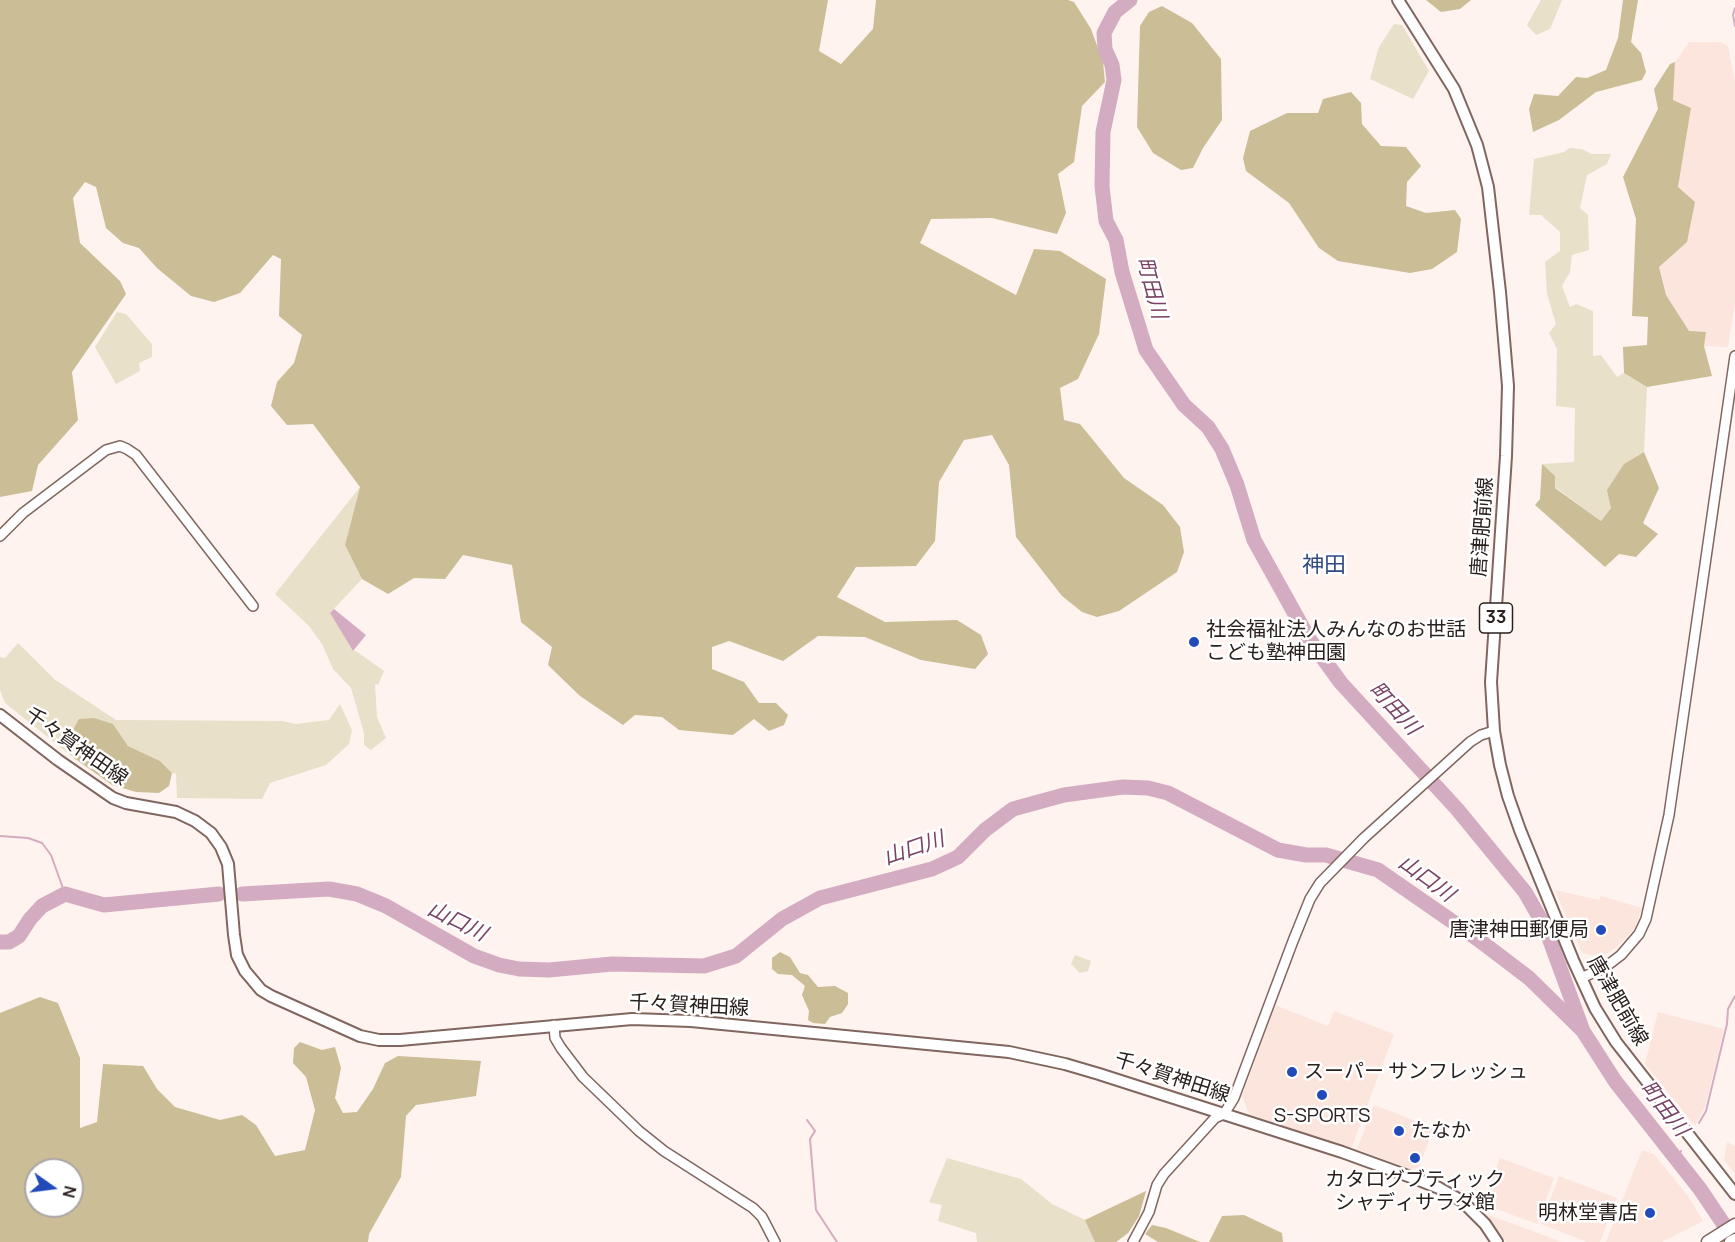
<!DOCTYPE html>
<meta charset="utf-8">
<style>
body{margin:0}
#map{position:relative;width:1735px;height:1242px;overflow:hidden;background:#fff3ef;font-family:Manrope,sans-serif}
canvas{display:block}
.north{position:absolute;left:24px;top:1158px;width:60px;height:60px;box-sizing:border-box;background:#fff;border:2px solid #aaa6a5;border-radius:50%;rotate:104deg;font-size:16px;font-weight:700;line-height:24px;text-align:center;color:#2a201d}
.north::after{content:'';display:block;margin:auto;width:21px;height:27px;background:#224bb9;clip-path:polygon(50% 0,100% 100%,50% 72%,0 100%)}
</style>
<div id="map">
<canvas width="1735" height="1242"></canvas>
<div class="north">N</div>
</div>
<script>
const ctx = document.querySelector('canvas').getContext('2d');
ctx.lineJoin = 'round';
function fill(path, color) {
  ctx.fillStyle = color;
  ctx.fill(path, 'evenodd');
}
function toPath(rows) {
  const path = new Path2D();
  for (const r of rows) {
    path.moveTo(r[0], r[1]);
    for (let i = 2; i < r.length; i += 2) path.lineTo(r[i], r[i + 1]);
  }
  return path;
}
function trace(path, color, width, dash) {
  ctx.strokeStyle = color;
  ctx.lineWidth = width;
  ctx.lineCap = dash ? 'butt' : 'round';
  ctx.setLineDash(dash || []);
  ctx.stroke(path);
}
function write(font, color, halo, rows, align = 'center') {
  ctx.font = font + ' Manrope,"Noto Sans JP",sans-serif';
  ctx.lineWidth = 5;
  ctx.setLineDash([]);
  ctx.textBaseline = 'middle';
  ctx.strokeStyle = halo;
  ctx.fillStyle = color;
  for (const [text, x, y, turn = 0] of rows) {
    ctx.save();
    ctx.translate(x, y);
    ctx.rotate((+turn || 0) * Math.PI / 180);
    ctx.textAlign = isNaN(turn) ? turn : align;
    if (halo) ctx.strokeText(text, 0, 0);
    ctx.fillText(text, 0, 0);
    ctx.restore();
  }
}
fill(toPath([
 [1689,42,1721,42,1728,46,1735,82,1735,302,1728,347,1704,346,1689,331,1666,295,1659,266,1687,242,1678,187,1691,108,1673,100,1675,62],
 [1555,890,1599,900,1601,896,1642,908,1635,928,1617,947,1601,957,1582,953],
 [1275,1005,1328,1026,1334,1011,1394,1034,1351,1149,1249,1114,1242,1096],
 [1658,1012,1724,1029,1705,1107,1695,1126,1645,1064],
 [1374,1105,1434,1128,1417,1172,1357,1149],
 [1727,1142,1735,1146,1735,1174,1724,1160],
 [1642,1150,1654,1154,1688,1196,1703,1221,1662,1242,1606,1242],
 [1500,1158,1554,1178,1537,1224,1483,1204],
 [1559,1176,1617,1198,1600,1242,1587,1242,1541,1224],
 [1486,1214,1557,1240,1561,1242,1506,1242]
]), '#fbe5dd');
fill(toPath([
 [1541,0,1562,0,1550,29,1536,35,1527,25],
 [1394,24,1402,25,1429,71,1413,99,1370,79,1379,47],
 [1570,148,1582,149,1592,154,1611,154,1607,164,1587,175,1580,208,1588,215,1589,250,1572,255,1570,272,1562,286,1570,307,1576,304,1593,311,1593,356,1601,355,1617,377,1624,373,1647,387,1644,452,1624,464,1611,508,1601,521,1555,487,1555,476,1542,464,1574,462,1575,408,1556,406,1557,349,1549,333,1556,324,1547,294,1545,262,1560,251,1560,232,1541,215,1529,215,1534,159,1564,152],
 [117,312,126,314,152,344,152,357,139,363,140,371,116,384,95,347],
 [360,487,345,545,362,579,330,613,353,651,356,651,384,671,378,685,375,684,377,717,386,738,371,750,364,745,364,733,351,688,333,669,322,644,309,626,275,594],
 [18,643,54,679,116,720,282,721,295,724,329,720,340,704,352,730,349,744,326,765,270,783,262,799,177,798,176,774,172,773,160,761,128,746,113,724,67,741,74,758,5,703,0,690,0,657,5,658],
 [1075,955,1091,961,1088,971,1080,973,1071,964],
 [947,1158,1021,1179,1052,1204,1085,1220,1146,1191,1139,1216,1128,1233,1116,1242,977,1242,976,1233,938,1221,942,1205,929,1202]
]), '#e8e0c8');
fill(toPath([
 [0,0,828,0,819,51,841,64,873,29,876,0,1068,0,1074,2,1091,29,1103,62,1105,82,1082,106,1074,162,1058,174,1066,213,1057,234,992,218,931,219,920,243,1016,295,1034,249,1060,251,1106,279,1099,334,1078,379,1060,388,1064,420,1080,424,1124,478,1163,505,1180,527,1184,552,1177,572,1119,611,1097,617,1082,612,1062,596,1016,537,1009,465,992,435,964,440,939,482,935,541,916,566,856,567,837,597,885,622,957,620,981,635,988,654,975,669,921,660,865,637,818,636,783,661,729,641,712,647,712,669,744,682,759,703,776,703,788,715,784,725,769,731,754,719,733,735,679,730,662,717,635,715,623,725,580,696,548,665,552,647,521,622,512,565,463,555,445,579,414,578,388,594,362,579,345,545,360,487,313,424,287,425,271,406,277,382,294,363,302,335,279,316,281,259,273,255,240,293,214,302,191,296,157,268,139,248,123,243,106,228,96,187,85,182,73,198,80,243,120,281,126,294,72,372,78,420,38,465,32,491,0,497],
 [1426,0,1471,0,1460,9,1441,12],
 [1623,0,1638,0,1631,42,1641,53,1646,72,1642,80,1596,92,1559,120,1533,132,1529,109,1534,94,1558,96,1576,77,1587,78,1606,70,1618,38],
 [1162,6,1192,23,1221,59,1222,120,1203,148,1193,168,1181,170,1153,153,1137,127,1140,26,1149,12],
 [1675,62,1673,100,1691,108,1678,187,1695,202,1687,242,1659,267,1666,295,1689,331,1706,332,1704,346,1712,376,1647,387,1624,373,1623,347,1647,345,1648,317,1632,316,1636,219,1623,177,1658,109,1654,89,1670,64],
 [1351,92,1361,103,1362,124,1381,146,1406,147,1421,166,1407,182,1406,206,1426,213,1455,210,1461,219,1457,252,1432,269,1410,273,1338,261,1319,248,1289,203,1246,171,1243,158,1250,131,1287,113,1318,113,1323,99],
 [1644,452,1659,488,1643,523,1658,534,1636,557,1619,554,1605,567,1535,505,1540,499,1542,464,1555,476,1555,488,1601,521,1611,508,1607,490,1624,464],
 [94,718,113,724,128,746,160,761,172,773,169,786,159,793,136,792,112,785,74,758,67,741,79,719],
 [780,952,790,957,800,973,808,975,818,987,835,986,848,993,848,1004,842,1013,830,1017,825,1024,813,1023,808,1020,809,1011,802,995,805,986,792,975,778,974,772,969,772,958],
 [40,997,58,1003,80,1058,80,1128,97,1122,103,1064,143,1066,157,1089,175,1107,220,1120,242,1115,256,1125,275,1156,305,1150,315,1110,306,1077,293,1063,294,1048,300,1042,322,1050,335,1047,341,1068,335,1098,343,1113,357,1112,373,1089,385,1063,398,1056,481,1061,476,1096,416,1105,406,1116,401,1177,369,1234,368,1242,0,1242,0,1013],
 [36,1170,72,1170,72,1206,36,1206],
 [1146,1191,1139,1216,1128,1233,1116,1242,1095,1242,1085,1220],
 [1244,1215,1282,1233,1283,1242,1209,1242,1222,1216],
 [1152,1225,1166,1228,1200,1242,1158,1242,1145,1234]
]), '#cbbd96');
fill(toPath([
 [334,609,366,635,353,651,330,613]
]), '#d4acc2');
trace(toPath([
 [1735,8,1733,15,1735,26],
 [0,836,28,838,42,843,51,855,65,894],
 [807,1120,815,1131,810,1139,816,1210,837,1242],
 [1699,1123,1706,1111,1727,1024,1728,1009,1735,996],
 [1676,1159,1681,1151]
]), '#d4acc2', 2);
trace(toPath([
 [1130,0,1115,12,1104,33,1105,49,1112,65,1114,80,1103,132,1102,186,1106,221,1116,240,1122,272,1146,350,1184,405,1208,427,1222,449,1237,485,1254,540,1309,639,1341,683,1457,809,1525,892,1545,927,1583,1031,1615,1081,1700,1189,1735,1241],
 [242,894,329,889,357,894,386,906,474,956,499,965,519,969,549,970,612,964,704,966,736,956,782,919,820,898,932,869,958,857,985,830,1013,809,1064,795,1123,787,1148,788,1168,793,1278,850,1306,855,1326,855,1378,870,1479,940,1529,978,1583,1031],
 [0,942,9,942,19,936,30,919,42,906,65,894,104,905,219,894]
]), '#d4acc2', 15);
const tertiary = toPath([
 [0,536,23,513,106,450,120,446,127,449,136,455,253,606],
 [1581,978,1604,968,1621,955,1639,934,1646,919,1669,815,1735,356],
 [554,1025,555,1038,561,1048,583,1077,639,1131,664,1151,753,1208,762,1217,775,1242],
 [1133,1242,1149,1212,1157,1185,1164,1174,1215,1118,1224,1114,1234,1098,1293,941,1310,899,1320,883,1364,838,1470,742,1481,735,1494,731]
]);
const secondary = toPath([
 [0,715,58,760,113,798,126,803,176,812,195,821,211,833,221,847,228,864,234,935,237,955,245,971,261,990,271,996,360,1036,379,1040,400,1040,632,1019,691,1021,1009,1052,1065,1064,1099,1074,1342,1152,1419,1180,1439,1188,1462,1201,1485,1224,1497,1242]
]);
const primary = toPath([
 [1398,0,1454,89,1477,145,1488,187,1500,292,1508,386,1506,456,1491,682,1494,731,1500,765,1508,796,1520,830,1573,960,1595,1008,1616,1042,1735,1194]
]);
const trunk = toPath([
 [1708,1242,1735,1225],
 [1731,1242,1735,1240]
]);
trace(tertiary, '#80665f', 12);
trace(secondary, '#80665f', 14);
trace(primary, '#80665f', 14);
trace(trunk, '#80665f', 15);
trace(tertiary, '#fff', 9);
trace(secondary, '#fff', 10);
trace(primary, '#fff', 10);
trace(trunk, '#fff', 12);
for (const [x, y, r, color] of [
 [1194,642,6,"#224bb9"],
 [1601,930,6,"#224bb9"],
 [1292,1072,6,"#224bb9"],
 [1322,1095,6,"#224bb9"],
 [1399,1131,6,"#224bb9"],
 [1415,1158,6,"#224bb9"],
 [1650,1213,6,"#224bb9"]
]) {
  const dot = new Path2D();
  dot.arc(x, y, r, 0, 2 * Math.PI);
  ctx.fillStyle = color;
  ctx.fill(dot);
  trace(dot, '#fff', 2);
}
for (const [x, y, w] of [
 [1496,618,33]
]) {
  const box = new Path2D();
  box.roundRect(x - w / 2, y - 15, w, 30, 4.5);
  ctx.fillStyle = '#fff';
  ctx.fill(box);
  trace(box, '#2a201d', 1.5);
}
write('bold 18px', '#2a201d', null, [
 ["33",1496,618]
]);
write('20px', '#2a201d', '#fff', [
 ["唐津肥前線",1483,527,-86],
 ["千々賀神田線",76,747,35],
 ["唐津肥前線",1617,1001,60],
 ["千々賀神田線",689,1006,3],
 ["千々賀神田線",1172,1078,18]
]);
write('20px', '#2a201d', '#fff', [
 ["社会福祉法人みんなのお世話",1206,630],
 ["こども塾神田園",1206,653],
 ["唐津神田郵便局",1589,930,"right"],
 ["スーパー サンフレッシュ",1304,1072],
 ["S-SPORTS",1322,1116,"center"],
 ["たなか",1411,1131],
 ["カタログブティック",1415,1180,"center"],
 ["シャディサラダ館",1415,1203,"center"],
 ["明林堂書店",1638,1213,"right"]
], 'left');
write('italic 21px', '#794363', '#fff', [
 ["町田川",1151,288,75],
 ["町田川",1394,709,47],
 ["山口川",914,849,-19],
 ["山口川",1426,879,36],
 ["山口川",457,922,26],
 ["町田川",1664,1109,52]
]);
write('22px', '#324b84', '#fff', [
 ["神田",1324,566]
]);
</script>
